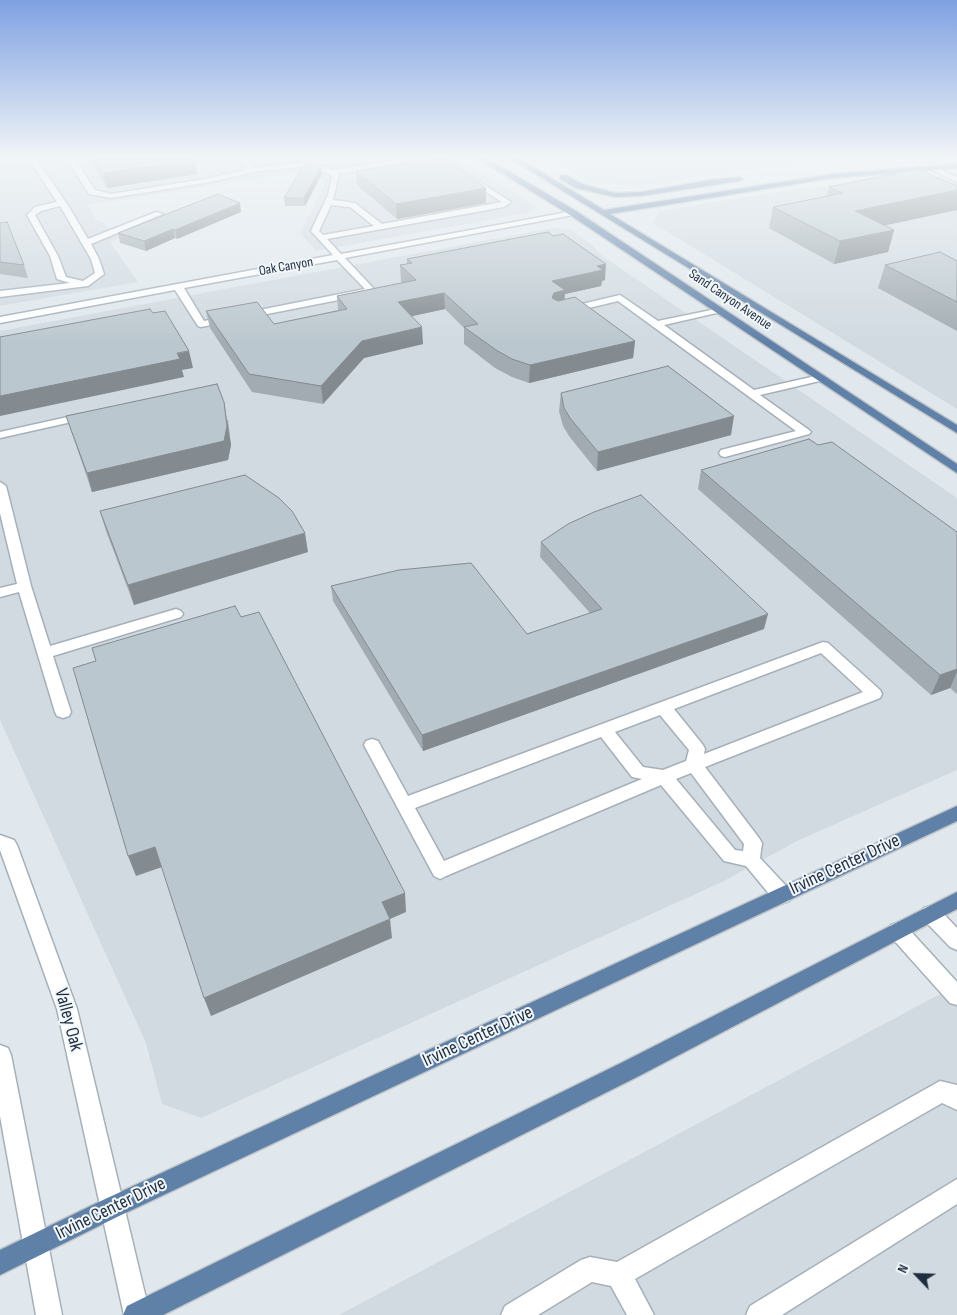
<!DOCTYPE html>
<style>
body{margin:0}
#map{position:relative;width:957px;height:1315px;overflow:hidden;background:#e0e8ed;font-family:"Sofia Sans Condensed",sans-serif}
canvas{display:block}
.north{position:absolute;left:892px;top:1250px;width:50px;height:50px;-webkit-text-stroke:4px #f1f6f9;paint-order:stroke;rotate:294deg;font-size:14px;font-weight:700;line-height:20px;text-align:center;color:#1f2d3f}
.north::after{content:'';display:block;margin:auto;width:18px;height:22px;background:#1f2d3f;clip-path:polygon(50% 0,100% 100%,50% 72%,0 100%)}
</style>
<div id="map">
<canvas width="957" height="1315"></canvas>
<div class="north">N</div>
</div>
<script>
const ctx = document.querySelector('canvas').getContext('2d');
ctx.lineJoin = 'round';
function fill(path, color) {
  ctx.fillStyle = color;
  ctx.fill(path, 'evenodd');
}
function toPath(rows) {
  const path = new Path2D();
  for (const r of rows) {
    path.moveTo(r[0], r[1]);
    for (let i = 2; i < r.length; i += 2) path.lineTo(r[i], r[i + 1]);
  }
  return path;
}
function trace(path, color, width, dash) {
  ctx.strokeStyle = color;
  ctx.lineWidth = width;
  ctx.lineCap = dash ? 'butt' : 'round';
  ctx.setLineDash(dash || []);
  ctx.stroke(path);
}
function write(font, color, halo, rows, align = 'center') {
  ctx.font = font + ' "Sofia Sans Condensed",sans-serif';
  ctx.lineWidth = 4;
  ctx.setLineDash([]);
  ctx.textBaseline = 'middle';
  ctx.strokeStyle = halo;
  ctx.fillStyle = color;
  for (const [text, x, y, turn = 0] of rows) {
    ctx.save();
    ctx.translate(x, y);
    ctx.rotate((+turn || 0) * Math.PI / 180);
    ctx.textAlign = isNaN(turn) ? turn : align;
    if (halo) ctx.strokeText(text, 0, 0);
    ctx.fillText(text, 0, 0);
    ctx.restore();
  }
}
fill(toPath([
 [0,159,459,159,536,206,532,212,316,251,300,233,326,182,312,170,89,205,95,219,108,224,105,226,111,228,109,230,126,236,110,242,138,282,0,306],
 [551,159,834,159,693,177,639,187,589,182],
 [917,176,938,178,957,177,957,409,653,223,659,211,795,189],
 [552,228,570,229,591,244,601,255,957,498,957,770,797,841,722,882,201,1118,162,1104,146,1043,0,720,0,331],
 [957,985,957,1315,339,1315]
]), '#d1dae1');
const minor = toPath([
 [12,159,36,159,69,207,88,239,156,212,163,214,91,244,99,259,104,274,88,286,0,297,0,291,70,283,57,279,50,256,27,215,35,207,57,202,30,161,6,164,2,162,12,159],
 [60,206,91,259,95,273,83,281,66,277,58,256,35,215,41,211,60,206],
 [67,159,75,159,95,190,111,194,211,178,248,169,236,159,245,159,256,168,328,159,347,159,319,165,332,170,404,159,422,159,339,174,333,200,355,203,382,224,502,202,435,159,444,159,511,202,504,207,327,239,341,254,573,211,577,213,573,215,345,258,374,289,374,293,201,327,198,326,175,290,0,323,0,317,333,255,311,231,328,195,332,176,310,166,254,172,211,182,111,198,89,194,67,159],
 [331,205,350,207,374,226,323,235,319,231,331,205],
 [337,260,365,289,204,321,184,288,337,260],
 [909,159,919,159,957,177,957,182,909,159],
 [620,295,658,321,721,308,721,312,664,325,754,390,820,375,824,376,825,378,824,380,760,395,809,430,811,432,809,434,725,457,721,456,719,453,721,450,796,431,618,301,568,313,563,310,565,308,620,295],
 [81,414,87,417,85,419,0,438,0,432,81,414],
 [0,482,6,486,31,586,50,646,176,609,181,611,183,614,181,617,53,656,71,712,69,716,63,718,57,716,55,712,19,592,0,597,0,588,17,584,0,513,0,482],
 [823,642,828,643,880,690,882,694,880,698,705,767,759,838,762,843,760,858,789,889,791,895,789,901,782,903,775,901,746,866,724,861,661,785,446,876,440,879,434,876,364,745,366,741,372,739,378,741,408,796,823,642],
 [821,653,863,692,704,754,705,749,703,745,674,709,821,653],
 [660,715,689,750,686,761,663,770,643,767,615,732,660,715],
 [601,737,632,777,642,779,444,861,415,808,601,737],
 [691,773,744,844,743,851,735,850,676,779,691,773],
 [0,835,14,840,17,845,77,1009,150,1315,124,1315,57,1009,0,850,0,835],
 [931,906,938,908,957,928,957,950,950,947,924,920,921,914,924,908,931,906],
 [898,923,905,925,957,982,957,1005,950,1003,891,937,888,931,891,925,898,923],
 [0,1045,8,1048,11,1055,62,1315,36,1315,0,1116,0,1045],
 [940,1081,957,1085,957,1110,942,1103,635,1279,654,1315,627,1315,611,1286,592,1282,538,1315,501,1315,505,1306,581,1260,590,1257,617,1262,940,1081],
 [957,1179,957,1204,782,1315,746,1315,750,1306,957,1179]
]);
const major = toPath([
 [479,159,488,159,576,211,957,464,957,473,570,215,479,159],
 [511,159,520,159,604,210,833,174,957,164,957,168,833,178,610,214,957,425,957,433,511,159],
 [560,175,566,175,582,184,615,193,641,192,710,180,739,177,743,179,739,181,641,196,615,197,576,188,560,179,560,175],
 [957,806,957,821,119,1216,0,1275,0,1250,103,1200,957,806],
 [957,892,957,909,639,1076,163,1315,123,1315,127,1306,623,1062,957,892]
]);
trace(minor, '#a6b0b9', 3);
trace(major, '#c0c4c9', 3);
fill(minor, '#fff');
fill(major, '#5f80a7');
fill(toPath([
 [89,159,194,159,197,174,107,188],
 [356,171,486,203,397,219,357,185],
 [322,174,305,206,285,206,284,198],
 [829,187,957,210,884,225,894,230,888,252,834,264,769,228,773,207,827,196],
 [241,212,177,239,175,238,146,251,120,243,118,233],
 [0,223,24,265,28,278,0,274],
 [407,259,605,280,602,281,601,286,565,294,564,300,635,341,633,358,529,383,512,377,495,368,464,344,464,328,445,309,412,316,423,344,364,358,323,404,252,392,210,328,206,311,274,324,338,310,337,296,403,283,401,282,400,265,407,264],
 [957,261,957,331,878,288,885,265],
 [561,393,731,435,597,471,569,436,563,426,559,411],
 [66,416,228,420,231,445,228,460,92,492],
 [818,445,957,532,957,694,950,688,931,695,698,489,701,470],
 [100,511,308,552,134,605,106,531],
 [541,542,764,629,423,751,333,601,331,586,527,634,590,613,540,557]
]), '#a1abb1');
fill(toPath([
 [194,160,197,174,107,188,104,173],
 [321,166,322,174,305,206,304,198],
 [486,188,486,203,397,219,396,204],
 [957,190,957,210,850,233,855,211],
 [240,203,241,212,177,239,175,230],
 [173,229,175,238,146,251,144,241],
 [894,230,888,252,834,264,840,241],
 [606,264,605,280,602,281,601,286,565,294,564,307,551,315,552,281,597,266],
 [444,293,445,309,399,319,398,302],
 [422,327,423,344,364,358,323,404,321,386,362,341],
 [635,341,633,358,529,383,530,365],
 [189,351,193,368,182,370,184,377,0,416,0,396],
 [224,402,231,445,228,460,92,492,87,473],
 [734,416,731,435,597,471,598,452],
 [305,533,308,552,134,605,128,585],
 [768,614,764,629,423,751,422,735],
 [957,669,957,672,950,688,931,695,940,675],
 [155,847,162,867,136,876,128,856],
 [405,893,406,912,390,919,392,938,211,1016,204,998,382,902]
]), '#838b90');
const building = toPath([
 [95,159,194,159,194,160,104,173,95,159],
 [431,159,444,159,486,188,396,204,356,171,431,159],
 [306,161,321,166,304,198,284,198,306,161],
 [917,169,957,186,957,190,855,211,894,230,840,241,773,207,843,193,829,187,917,169],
 [218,194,240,203,175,230,173,229,144,241,118,233,218,194],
 [7,222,24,265,0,262,0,223,7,222],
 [548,232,553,236,563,234,606,264,597,266,603,270,552,281,565,290,554,293,552,298,558,301,575,297,635,341,530,365,512,359,496,350,464,327,478,324,444,293,398,302,422,327,362,341,321,386,249,374,206,311,257,302,274,324,347,309,337,296,416,280,400,265,412,263,407,259,548,232],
 [940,252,957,261,957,302,885,265,940,252],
 [150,309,153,313,165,311,189,351,177,353,180,359,0,396,0,337,150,309],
 [668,366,734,416,598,452,570,418,564,408,561,393,668,366],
 [217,384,224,402,227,426,224,441,87,473,66,416,217,384],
 [809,439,818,445,832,442,957,532,957,669,940,675,701,470,809,439],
 [245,475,279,498,292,511,305,533,128,585,100,511,245,475],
 [641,495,768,614,422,735,331,586,399,570,471,563,527,634,602,609,541,542,568,524,594,512,641,495],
 [235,606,241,617,259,612,405,893,382,902,390,919,204,998,155,847,128,856,73,668,96,661,92,648,235,606]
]);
fill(building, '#bbc7ce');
trace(building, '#838b90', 1);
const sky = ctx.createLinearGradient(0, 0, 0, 343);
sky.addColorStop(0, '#7fa1e2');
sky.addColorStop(0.46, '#f1f5f7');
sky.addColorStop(1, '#f1f5f700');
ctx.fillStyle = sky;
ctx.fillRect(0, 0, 957, 343);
write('14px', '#1f2d3f', '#f1f6f9', [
 ["Oak Canyon",286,267,-10],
 ["Sand Canyon Avenue",730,300,34]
]);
write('19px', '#1f2d3f', '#f1f6f9', [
 ["Irvine Center Drive",845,865,-25],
 ["Valley Oak",68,1020,75],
 ["Irvine Center Drive",478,1037,-25],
 ["Irvine Center Drive",111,1209,-26]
]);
</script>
